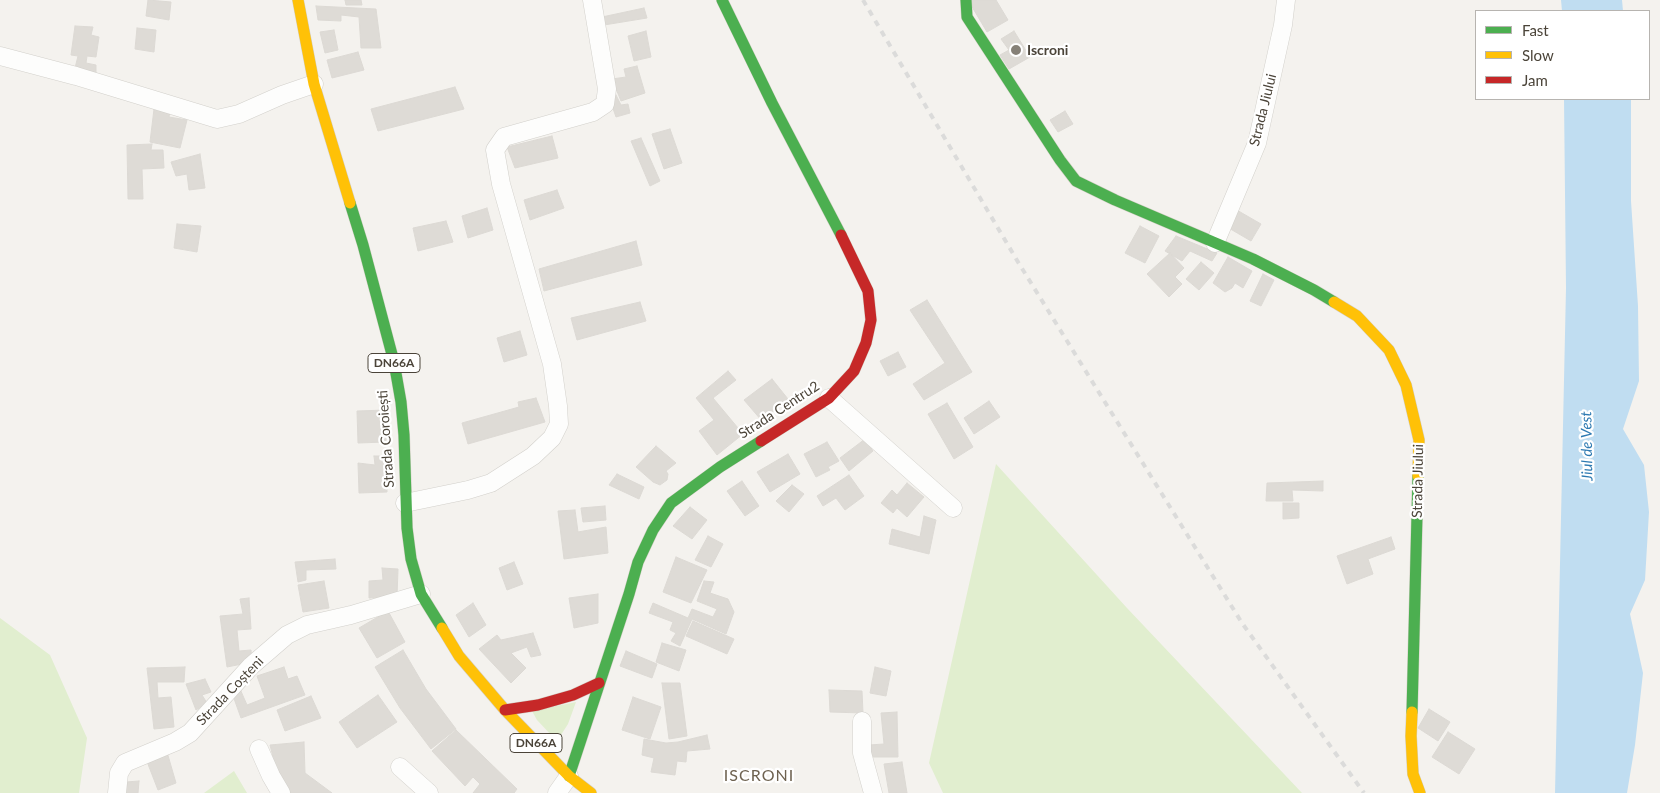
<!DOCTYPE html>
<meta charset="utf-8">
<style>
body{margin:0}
#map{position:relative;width:1660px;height:793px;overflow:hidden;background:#f4f2ee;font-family:Lato,sans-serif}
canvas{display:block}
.legend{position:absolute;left:1475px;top:10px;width:175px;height:90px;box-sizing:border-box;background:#fff;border:1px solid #b7b4b0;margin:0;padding:6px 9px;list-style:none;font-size:15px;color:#4b4439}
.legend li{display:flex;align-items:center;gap:10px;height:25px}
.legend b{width:25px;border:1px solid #b7b4b0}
</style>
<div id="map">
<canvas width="1660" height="793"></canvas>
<ul class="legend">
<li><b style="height:6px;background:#4caf50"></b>Fast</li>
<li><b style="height:6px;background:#ffc107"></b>Slow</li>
<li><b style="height:6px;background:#c62828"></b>Jam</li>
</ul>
</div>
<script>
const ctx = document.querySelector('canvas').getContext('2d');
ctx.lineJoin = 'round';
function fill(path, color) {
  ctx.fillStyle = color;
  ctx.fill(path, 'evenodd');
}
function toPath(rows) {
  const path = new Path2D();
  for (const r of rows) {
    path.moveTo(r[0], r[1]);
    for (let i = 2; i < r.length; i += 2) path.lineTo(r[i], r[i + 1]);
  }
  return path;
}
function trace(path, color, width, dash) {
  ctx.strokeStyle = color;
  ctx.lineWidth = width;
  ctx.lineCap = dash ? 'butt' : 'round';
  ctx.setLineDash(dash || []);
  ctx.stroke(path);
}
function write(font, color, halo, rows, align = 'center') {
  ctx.font = font + ' Lato,sans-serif';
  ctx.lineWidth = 4.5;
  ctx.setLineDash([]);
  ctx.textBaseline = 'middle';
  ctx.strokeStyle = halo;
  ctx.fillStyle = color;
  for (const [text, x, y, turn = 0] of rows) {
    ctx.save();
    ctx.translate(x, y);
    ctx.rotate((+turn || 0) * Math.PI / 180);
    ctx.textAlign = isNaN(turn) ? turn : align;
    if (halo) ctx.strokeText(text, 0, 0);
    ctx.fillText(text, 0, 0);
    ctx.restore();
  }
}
fill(toPath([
 [996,464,1127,608,1302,793,943,793,929,763],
 [0,618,50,655,87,738,79,793,0,793],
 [576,702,568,724,559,738,553,737,537,720,532,711],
 [234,771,247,793,204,793]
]), '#e1eecf');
fill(toPath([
 [1561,0,1622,0,1623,11,1562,11],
 [1564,99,1631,99,1631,201,1638,306,1639,381,1623,429,1644,465,1649,512,1645,580,1630,614,1643,673,1635,745,1627,793,1555,793,1566,288]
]), '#c0ddf1');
const building = toPath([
 [148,0,171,2,169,20,146,16,148,0],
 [345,0,361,0,362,5,346,5,345,0],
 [968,0,996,0,1008,20,987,32,968,0],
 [316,6,376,9,381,48,361,48,359,17,341,15,341,21,318,20,316,6],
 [644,8,647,18,604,25,602,17,644,8],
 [75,26,93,27,91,35,99,37,96,57,87,56,86,63,96,65,96,74,75,68,78,56,71,55,75,26],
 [137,28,156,30,154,52,135,49,137,28],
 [334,30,338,50,325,53,320,32,334,30],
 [646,31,651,57,634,61,628,36,646,31],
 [1014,31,1030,57,1009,69,1000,55,1009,50,1001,39,1014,31],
 [358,52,364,70,332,78,327,60,358,52],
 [637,66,645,93,621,101,612,79,626,77,624,69,637,66],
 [455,87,464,109,378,131,371,109,455,87],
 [616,95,621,105,628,104,630,113,616,117,609,97,616,95],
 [154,109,170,111,169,117,187,120,180,148,150,142,154,109],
 [1065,111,1073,124,1058,132,1050,120,1065,111],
 [670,129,682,163,664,169,652,134,670,129],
 [552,136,558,158,515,168,507,147,552,136],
 [641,138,660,181,650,186,631,141,641,138],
 [152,144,151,150,163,150,164,168,142,169,143,199,128,199,127,145,152,144],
 [200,154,205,188,189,190,187,174,176,176,171,162,200,154],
 [557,190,564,208,530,220,524,200,557,190],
 [487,208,493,230,468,238,462,216,487,208],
 [1235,209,1261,224,1251,241,1227,227,1235,209],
 [446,221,453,242,418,251,413,228,446,221],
 [177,224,201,226,197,252,174,248,177,224],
 [1140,226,1159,236,1145,263,1125,253,1140,226],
 [1176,236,1217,253,1212,261,1190,251,1182,261,1165,251,1176,236],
 [636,241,642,265,544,291,539,269,636,241],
 [1170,253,1184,268,1175,277,1182,284,1169,297,1147,274,1170,253],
 [1228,257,1252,271,1243,288,1235,283,1232,288,1225,292,1213,283,1228,257],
 [1201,262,1214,273,1199,290,1186,279,1201,262],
 [1263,274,1274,280,1261,306,1250,301,1263,274],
 [927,300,972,372,924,400,913,384,945,363,910,310,927,300],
 [640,302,646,321,577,340,571,318,640,302],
 [520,331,527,355,504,362,497,338,520,331],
 [898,352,906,367,888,376,880,361,898,352],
 [728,371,736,380,713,398,743,434,717,455,699,431,714,420,696,398,728,371],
 [772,379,788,399,762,421,744,400,772,379],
 [536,398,545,422,468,444,462,423,519,407,518,402,536,398],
 [989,401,1000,417,974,434,964,418,989,401],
 [947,403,973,447,954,459,928,414,947,403],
 [386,410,386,442,358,443,357,411,386,410],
 [865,439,873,451,849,471,840,458,865,439],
 [827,442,839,461,828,467,830,470,816,477,804,454,827,442],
 [656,446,676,463,666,471,668,474,667,480,660,485,653,482,636,467,656,446],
 [788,454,800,474,770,492,757,472,788,454],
 [374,456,386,456,387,492,359,493,358,463,375,465,374,456],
 [617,474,644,487,639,499,609,485,617,474],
 [849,475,864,496,845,510,836,498,823,506,817,496,849,475],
 [742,481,759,506,745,516,727,491,742,481],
 [1323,481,1323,491,1292,490,1293,501,1266,501,1267,483,1323,481],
 [907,483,924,497,907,517,897,508,893,513,881,503,892,490,897,495,907,483],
 [792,485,804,494,789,512,776,501,792,485],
 [1283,503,1299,503,1299,518,1283,519,1283,503],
 [605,506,606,520,583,522,581,508,605,506],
 [690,507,707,520,692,539,673,526,690,507],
 [575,510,578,532,606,527,608,553,564,559,558,511,575,510],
 [924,516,936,520,929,554,889,544,892,529,920,537,924,516],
 [708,536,723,544,711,567,695,560,708,536],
 [1391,537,1395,549,1368,559,1373,574,1347,584,1337,556,1391,537],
 [676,557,707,570,691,603,663,592,676,557],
 [335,559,336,569,306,570,306,580,298,582,295,562,335,559],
 [514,562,523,584,507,590,499,568,514,562],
 [382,568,398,569,397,597,369,598,369,581,383,580,382,568],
 [324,581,329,608,303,612,298,585,324,581],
 [704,581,714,582,710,593,728,599,734,612,726,634,692,619,680,646,671,641,676,633,670,630,673,622,649,613,653,603,688,618,692,609,713,617,717,609,697,601,704,581],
 [598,594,598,623,574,628,569,598,598,594],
 [249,598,251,629,237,630,239,651,251,650,252,662,227,667,220,616,243,614,240,599,249,598],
 [473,603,486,625,469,637,456,615,473,603],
 [388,611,405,642,377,658,359,628,388,611],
 [693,621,734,639,727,654,686,636,693,621],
 [533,633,541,655,531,657,527,647,511,653,526,668,511,683,479,649,497,635,501,640,533,633],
 [662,643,686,650,679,671,656,662,662,643],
 [403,650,426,689,456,729,431,749,400,708,375,667,403,650],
 [626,651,657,664,652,678,620,666,626,651],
 [185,667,184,682,157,682,158,698,171,697,174,727,154,729,147,668,185,667],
 [284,667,288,679,297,676,305,695,241,718,232,693,240,689,247,705,265,698,257,676,284,667],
 [875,667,891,671,886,696,870,693,875,667],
 [205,679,211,692,202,695,207,703,196,710,186,684,205,679],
 [662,683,680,683,687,736,669,739,662,683],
 [829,690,862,691,863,713,830,712,829,690],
 [378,695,397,722,357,748,339,722,378,695],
 [311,696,321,718,285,731,277,710,311,696],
 [633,697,661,707,650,739,622,730,633,697],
 [1429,709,1450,722,1438,741,1418,728,1429,709],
 [897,712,898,757,869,757,869,745,884,744,881,713,897,712],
 [456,730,517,789,514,793,473,793,480,784,473,777,465,786,432,751,456,730],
 [1448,732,1475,749,1459,774,1432,757,1448,732],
 [707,735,710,749,687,751,686,762,677,761,675,775,651,772,654,758,642,755,644,739,666,743,678,742,707,735],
 [304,742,305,773,332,793,288,793,278,777,270,745,304,742],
 [167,752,176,783,158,790,146,759,167,752],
 [902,762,907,793,889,793,884,764,902,762],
 [139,781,138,793,126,793,126,782,139,781]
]);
fill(building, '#dedbd6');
trace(building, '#dcd9d4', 1);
const street = toPath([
 [0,56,76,76,217,119,239,114,282,95,314,84],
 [1215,243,1257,143,1283,25,1286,0],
 [829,398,953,508],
 [405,503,468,490,491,483,533,456,552,438,559,424,558,406,552,364,501,184,495,150,504,137,593,112,605,104,607,89,592,0],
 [862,721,862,753,873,793],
 [259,749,271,776,281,793],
 [400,767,429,793],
 [117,793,119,773,125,763,175,742,190,733,251,666,287,635,307,625,351,615,421,594],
 [557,793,569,776]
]);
const fast = toPath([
 [722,0,772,103,841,235],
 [966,0,967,17,1060,160,1076,181,1115,200,1253,259,1314,290,1334,302],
 [350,203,363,245,394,362,401,402,404,435,407,528,411,559,421,594,442,628],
 [1412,712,1418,476],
 [569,776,629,594,638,562,653,530,671,503,720,467,761,441]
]);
const slow = toPath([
 [298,0,314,84,350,203],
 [1334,302,1357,316,1389,350,1406,385,1419,440,1418,476],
 [442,628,459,656,505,710,569,776,591,793],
 [1412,712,1411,736,1413,774,1420,793]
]);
const jam = toPath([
 [761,441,829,398,854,371,866,343,871,320,868,291,841,235],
 [505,710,538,705,573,695,599,683]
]);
trace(street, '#d2d0cb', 19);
trace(fast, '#d3cfc5', 12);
trace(slow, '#d3cfc5', 12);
trace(jam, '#d3cfc5', 12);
trace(street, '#fdfdfc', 18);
trace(fast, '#4caf50', 11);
trace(slow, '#ffc107', 11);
trace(jam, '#c62828', 11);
trace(toPath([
 [863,0,1018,262,1242,623,1364,793]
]), '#dbdbda', 4, [6, 6]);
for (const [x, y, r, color] of [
 [1016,50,6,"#868178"]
]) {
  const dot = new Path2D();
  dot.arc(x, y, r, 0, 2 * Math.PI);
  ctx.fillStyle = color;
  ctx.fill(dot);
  trace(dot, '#fff', 2);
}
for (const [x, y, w] of [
 [394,363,52],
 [536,743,52]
]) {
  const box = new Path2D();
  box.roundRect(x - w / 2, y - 9.5, w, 19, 4);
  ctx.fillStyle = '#fff';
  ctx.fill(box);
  trace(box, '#4b4439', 1);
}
write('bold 12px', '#4b4439', null, [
 ["DN66A",394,363],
 ["DN66A",536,743]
]);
write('bold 14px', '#4b4439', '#fff', [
 ["Iscroni",1027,50]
], 'left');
write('14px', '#4b4439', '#fff', [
 ["Strada Jiului",1263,110,-76],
 ["Strada Centru2",779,410,-33],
 ["Strada Coroiești",386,439,-94],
 ["Strada Jiului",1418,481,-89],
 ["Strada Coșteni",230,691,-46]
]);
write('italic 15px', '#2e7ab2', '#fff', [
 ["Jiul de Vest",1587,446,-91]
]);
ctx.letterSpacing = '1px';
write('16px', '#6e6250', '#fff', [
 ["ISCRONI",759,776]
]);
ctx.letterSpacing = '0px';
</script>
